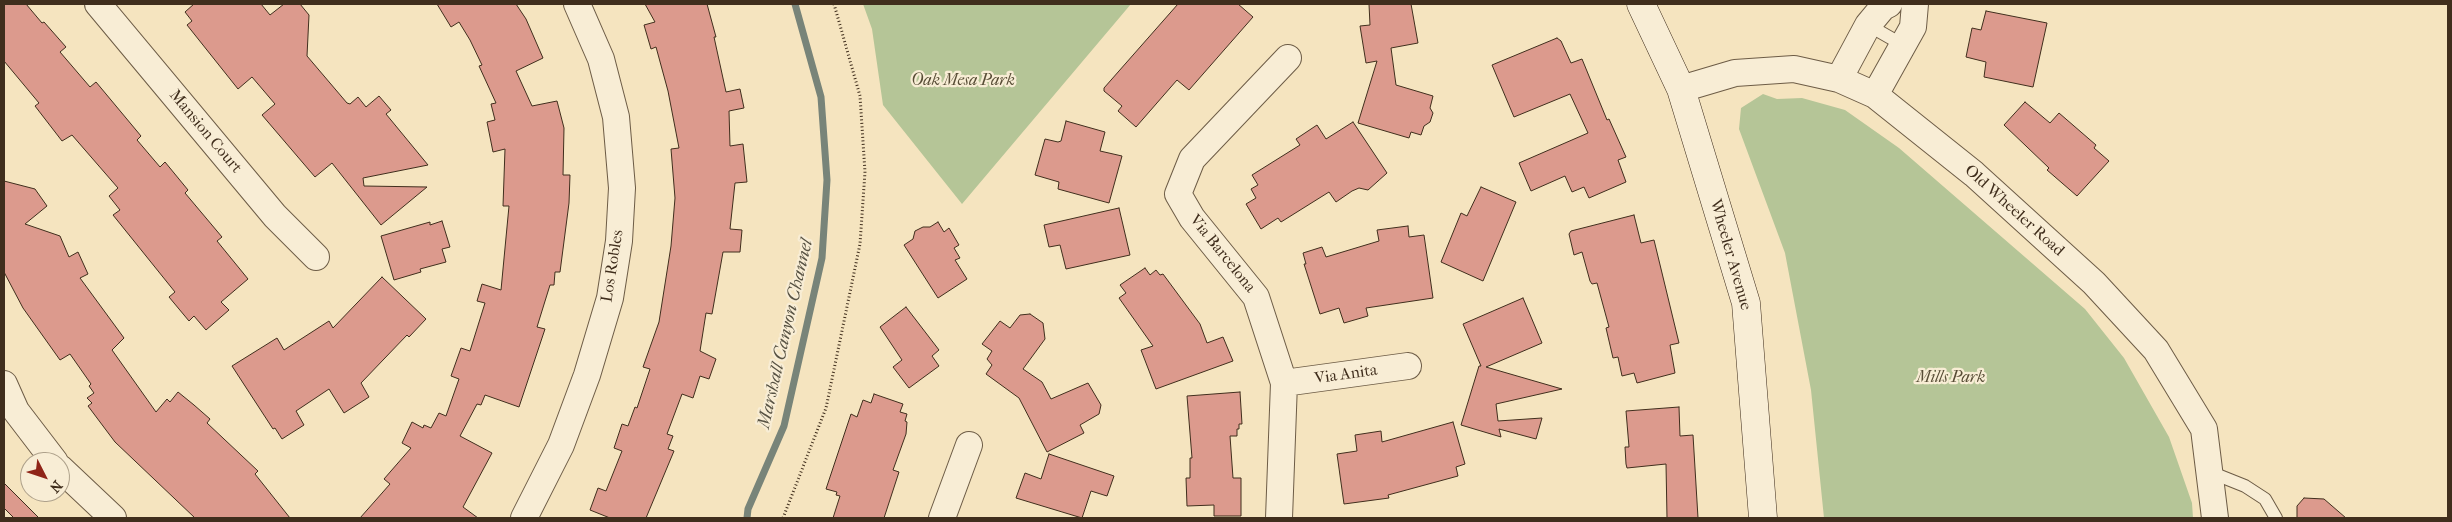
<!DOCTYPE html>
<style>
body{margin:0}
#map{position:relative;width:2452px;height:522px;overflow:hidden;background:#f5e4bf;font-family:"IM FELL French Canon",serif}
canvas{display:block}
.frame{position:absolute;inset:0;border:5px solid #402e1d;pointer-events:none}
.north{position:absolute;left:20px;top:452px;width:50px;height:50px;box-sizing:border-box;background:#f8edd5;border:1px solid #aea18b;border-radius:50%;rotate:131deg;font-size:14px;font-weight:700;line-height:20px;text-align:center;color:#402e1d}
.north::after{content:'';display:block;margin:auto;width:18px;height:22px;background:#8f2418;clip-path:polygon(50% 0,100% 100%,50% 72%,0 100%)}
</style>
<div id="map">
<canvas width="2452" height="522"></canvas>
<div class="frame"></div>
<div class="north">N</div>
</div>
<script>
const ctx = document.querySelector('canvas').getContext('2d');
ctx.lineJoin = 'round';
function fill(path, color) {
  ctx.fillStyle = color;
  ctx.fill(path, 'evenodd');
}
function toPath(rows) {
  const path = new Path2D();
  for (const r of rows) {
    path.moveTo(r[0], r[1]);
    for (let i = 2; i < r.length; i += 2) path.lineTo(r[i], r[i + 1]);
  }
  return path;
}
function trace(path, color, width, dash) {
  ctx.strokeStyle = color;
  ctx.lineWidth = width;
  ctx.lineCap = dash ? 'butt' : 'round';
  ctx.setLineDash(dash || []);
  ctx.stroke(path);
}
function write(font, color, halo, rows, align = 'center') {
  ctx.font = font + ' "IM FELL French Canon",serif';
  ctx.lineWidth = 4.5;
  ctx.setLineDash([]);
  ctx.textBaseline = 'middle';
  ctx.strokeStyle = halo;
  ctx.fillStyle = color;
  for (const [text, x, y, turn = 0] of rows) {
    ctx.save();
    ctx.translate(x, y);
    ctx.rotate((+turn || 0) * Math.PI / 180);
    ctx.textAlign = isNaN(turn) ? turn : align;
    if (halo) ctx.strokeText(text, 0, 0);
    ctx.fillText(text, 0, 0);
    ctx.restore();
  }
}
fill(toPath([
 [863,4,1131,4,962,204,883,105,872,29],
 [1763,94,1777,99,1802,98,1845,110,1899,148,2085,309,2124,358,2169,437,2192,503,2193,518,1824,518,1811,390,1785,253,1739,129,1741,108]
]), '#b5c597');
trace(toPath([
 [747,518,748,509,784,426,822,258,827,180,821,97,795,4]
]), '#788479', 7);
const building = toPath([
 [4,4,26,4,42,23,44,22,66,47,60,52,90,87,96,82,141,136,137,140,160,167,165,162,188,190,185,193,222,237,217,241,248,279,221,302,229,310,206,330,194,316,189,321,169,297,175,292,113,215,120,210,109,196,118,188,72,135,62,141,35,106,39,103,4,61,4,4],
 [194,4,261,4,270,15,284,4,300,4,309,15,307,56,347,103,350,104,358,97,366,107,379,96,391,110,386,114,428,165,363,178,364,186,427,187,381,225,332,163,315,177,262,115,275,104,252,77,238,89,187,25,192,21,185,12,194,4],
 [437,4,516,4,526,19,543,58,516,71,532,106,557,101,564,128,563,175,570,175,569,203,560,272,555,272,554,285,550,285,537,327,545,329,519,407,485,395,481,405,477,404,460,436,492,453,463,507,478,518,360,518,390,484,384,479,411,448,402,443,412,422,423,428,424,425,431,428,439,413,446,416,459,379,451,376,461,348,470,351,485,303,477,301,482,284,501,290,509,206,503,206,505,149,493,152,487,122,495,120,491,104,496,103,479,66,482,65,470,40,459,22,451,27,437,4],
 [645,4,707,4,716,37,714,37,726,92,740,89,744,108,729,111,730,146,743,144,747,182,735,183,730,229,742,230,740,252,723,252,712,314,706,313,700,351,716,359,709,379,700,376,693,398,682,394,667,434,673,436,668,449,674,451,646,518,610,518,590,510,598,488,606,491,622,451,614,448,622,424,628,426,635,407,637,408,650,369,643,367,659,322,671,246,675,198,671,149,679,148,668,91,656,47,651,49,644,25,655,22,645,4],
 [1178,4,1238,4,1253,17,1189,90,1177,80,1136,127,1118,111,1122,106,1104,91,1104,88,1178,4],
 [1369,4,1411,4,1418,43,1391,48,1396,85,1433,96,1430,108,1433,113,1430,122,1424,126,1421,135,1411,132,1409,138,1358,123,1377,61,1366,63,1360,26,1370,25,1369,4],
 [1986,11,2047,23,2033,87,1984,77,1986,62,1966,57,1972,28,1981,30,1986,11],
 [1557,38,1561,41,1571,63,1582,59,1607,120,1609,119,1626,157,1618,160,1626,182,1589,198,1584,187,1572,192,1565,176,1531,191,1519,163,1588,133,1570,94,1514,117,1492,65,1557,38],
 [2025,102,2050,123,2059,113,2096,145,2094,148,2109,161,2077,196,2047,170,2049,168,2004,125,2025,102],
 [1066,121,1105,132,1100,151,1122,156,1109,203,1058,189,1059,182,1035,175,1045,139,1058,142,1061,141,1066,121],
 [1353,122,1387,173,1368,190,1359,188,1352,191,1336,202,1329,192,1281,222,1278,218,1261,229,1246,204,1256,198,1251,189,1258,185,1252,175,1300,145,1296,139,1317,125,1326,139,1353,122],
 [4,181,35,189,47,206,25,224,60,236,69,257,78,252,88,274,80,278,124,338,112,350,156,412,167,399,170,402,178,392,194,405,210,419,207,423,258,471,255,474,290,518,195,518,115,442,88,406,92,403,87,398,94,393,89,386,91,384,70,354,60,360,23,308,4,272,4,181],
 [1481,187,1516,202,1483,281,1441,262,1461,213,1467,216,1481,187],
 [1119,208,1130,255,1066,269,1060,245,1049,247,1044,225,1119,208],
 [1634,215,1641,243,1654,240,1679,343,1670,345,1675,373,1637,383,1634,373,1622,376,1618,357,1613,358,1606,328,1609,327,1597,283,1592,284,1590,281,1582,252,1574,255,1569,234,1571,231,1634,215],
 [442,221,450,247,442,249,446,262,420,269,421,272,394,280,381,236,430,222,430,225,442,221],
 [938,222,944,232,949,228,959,245,954,248,960,258,955,260,967,279,938,298,904,245,913,239,915,231,923,227,930,227,938,222],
 [1408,226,1409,237,1424,235,1433,298,1366,308,1368,316,1344,323,1339,308,1320,314,1304,264,1306,264,1303,253,1322,247,1326,257,1379,241,1377,230,1408,226],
 [1145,268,1150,275,1156,270,1160,275,1163,274,1200,324,1207,343,1223,337,1233,361,1156,389,1141,350,1153,346,1119,298,1126,293,1120,285,1145,268],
 [382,277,426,319,409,337,407,335,361,383,369,397,344,413,329,389,296,411,304,425,282,439,275,428,273,429,232,366,277,338,284,350,329,321,333,328,382,277],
 [1523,298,1542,343,1486,367,1562,389,1496,404,1498,421,1542,418,1536,439,1499,429,1501,437,1461,425,1479,366,1481,366,1463,324,1523,298],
 [906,307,939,350,932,356,939,366,909,388,893,367,902,360,880,327,906,307],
 [1030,314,1043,323,1045,339,1023,369,1042,382,1051,399,1088,383,1101,405,1099,414,1080,425,1084,433,1047,452,1019,398,986,374,992,365,987,359,992,351,982,344,1000,321,1010,328,1020,315,1030,314],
 [1240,392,1242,424,1239,424,1239,429,1237,429,1237,436,1230,436,1233,478,1241,478,1241,516,1214,516,1214,505,1187,506,1186,478,1190,478,1190,458,1192,458,1187,396,1240,392],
 [874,394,903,404,900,412,907,414,905,421,907,422,906,434,893,470,899,472,884,518,833,518,840,496,836,495,837,492,826,489,851,414,857,417,863,400,871,403,874,394],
 [1679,407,1680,436,1693,435,1698,518,1667,518,1666,464,1627,468,1626,464,1625,447,1629,447,1626,411,1679,407],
 [1453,422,1465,464,1456,467,1458,476,1388,495,1389,498,1344,504,1337,454,1357,451,1355,435,1381,431,1382,442,1453,422],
 [1049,454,1114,476,1107,496,1091,491,1082,518,1016,498,1025,473,1041,479,1049,454],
 [4,483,39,518,14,518,4,508,4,483],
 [2304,498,2324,499,2346,518,2297,518,2297,506,2304,498]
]);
fill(building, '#dc9a8d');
trace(building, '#402e1d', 1);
const lane = toPath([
 [1868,25,1903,45],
 [2210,472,2245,486,2265,499,2276,518]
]);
const street = toPath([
 [98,4,275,216,316,257],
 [1839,79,1868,25,1883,7,1889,4],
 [1681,89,1735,73,1794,69,1839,79,1875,95,1974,174,2094,283,2156,350,2204,429,2215,518],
 [1875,95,1913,27,1915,4],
 [1284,383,1408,366],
 [4,384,16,411,55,462],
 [60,468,113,518],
 [524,518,561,445,587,375,610,298,619,241,622,188,616,117,601,59,577,4],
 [942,518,969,445],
 [1279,518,1284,383,1256,297,1192,218,1178,194,1192,159,1288,58]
]);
const secondary = toPath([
 [1641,4,1681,89,1746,303,1763,518]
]);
trace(lane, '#6d5c46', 14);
trace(street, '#6d5c46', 28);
trace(secondary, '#402e1d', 29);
trace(toPath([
 [783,518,826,408,860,244,865,172,860,96,834,4]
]), '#402e1d', 3, [1, 2.5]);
trace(lane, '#f8edd5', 12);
trace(street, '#f8edd5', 26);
trace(secondary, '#f8edd5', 28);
write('italic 16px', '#574c35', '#f8edd5', [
 ["Oak Mesa Park",963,81],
 ["Mills Park",1951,378]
]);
write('16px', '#402e1d', '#f8edd5', [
 ["Mansion Court",205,132,50],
 ["Old Wheeler Road",2014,211,42],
 ["Via Barcelona",1222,254,51],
 ["Wheeler Avenue",1730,255,74],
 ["Los Robles",613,266,-81],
 ["Via Anita",1346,375,-8]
]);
write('italic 18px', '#575243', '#f8edd5', [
 ["Marshall Canyon Channel",786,334,-77]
]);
</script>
